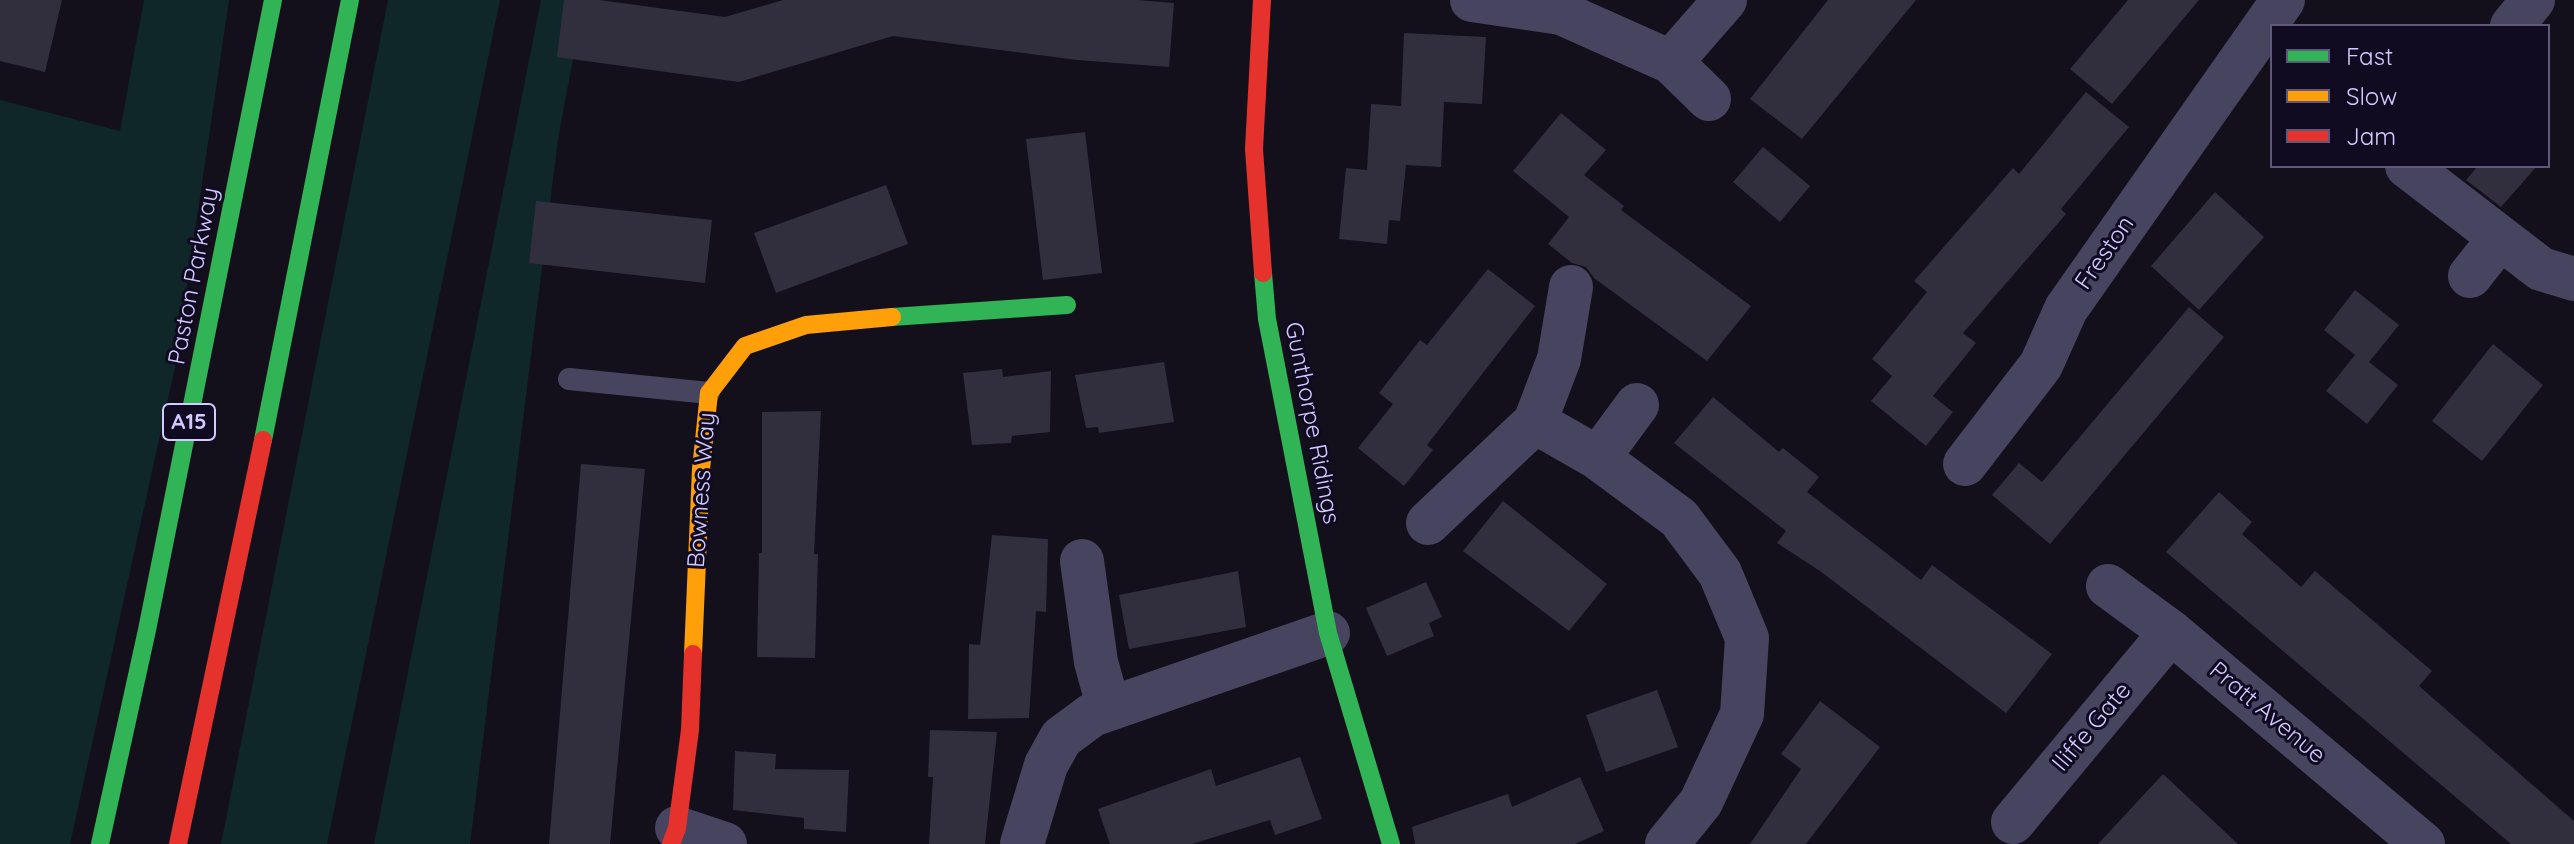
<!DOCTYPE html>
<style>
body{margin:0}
#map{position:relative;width:2574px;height:844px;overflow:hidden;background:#13101c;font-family:Quicksand,sans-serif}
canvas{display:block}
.legend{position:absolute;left:2270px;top:24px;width:280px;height:144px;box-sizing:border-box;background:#100b21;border:2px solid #5e587a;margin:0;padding:10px 14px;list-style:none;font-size:24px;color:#d3cbff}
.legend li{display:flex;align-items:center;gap:16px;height:40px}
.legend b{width:40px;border:2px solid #5e587a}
</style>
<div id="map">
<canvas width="2574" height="844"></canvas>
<ul class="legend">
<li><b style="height:10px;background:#30b455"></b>Fast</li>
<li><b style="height:10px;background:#ff9f0a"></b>Slow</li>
<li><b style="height:10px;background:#e5322d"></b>Jam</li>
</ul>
</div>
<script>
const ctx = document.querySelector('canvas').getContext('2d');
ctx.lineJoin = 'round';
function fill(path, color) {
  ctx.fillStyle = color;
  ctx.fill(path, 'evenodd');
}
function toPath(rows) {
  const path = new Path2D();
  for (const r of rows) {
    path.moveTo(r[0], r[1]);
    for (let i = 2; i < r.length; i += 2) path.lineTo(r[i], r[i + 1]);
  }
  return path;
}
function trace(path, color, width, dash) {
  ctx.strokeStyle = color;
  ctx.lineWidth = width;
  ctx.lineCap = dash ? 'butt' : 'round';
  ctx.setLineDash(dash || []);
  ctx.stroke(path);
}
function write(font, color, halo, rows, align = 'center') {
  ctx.font = font + ' Quicksand,sans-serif';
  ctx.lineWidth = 6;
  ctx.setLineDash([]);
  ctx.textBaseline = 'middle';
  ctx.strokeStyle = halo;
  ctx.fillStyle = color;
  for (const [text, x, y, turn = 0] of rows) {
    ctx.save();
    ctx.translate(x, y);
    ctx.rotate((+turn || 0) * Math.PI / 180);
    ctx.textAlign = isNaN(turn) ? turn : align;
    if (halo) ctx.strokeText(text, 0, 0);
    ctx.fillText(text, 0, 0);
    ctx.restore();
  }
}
fill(toPath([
 [144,0,229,0,175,367,70,844,0,844,0,100,120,131],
 [388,0,500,0,327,844,221,844],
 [541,0,584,0,558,139,470,844,374,844]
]), '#0f2729');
fill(toPath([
 [0,0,62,0,45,72,0,61],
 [564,0,599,0,725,17,783,0,1137,0,1174,3,1169,67,1077,60,893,36,739,82,557,57],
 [1828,0,1916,0,1802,139,1750,99],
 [2128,0,2199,0,2112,104,2070,69],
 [1404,33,1486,37,1482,104,1444,102,1441,167,1406,165,1400,221,1389,220,1387,244,1339,239,1346,168,1367,170,1371,104,1401,106],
 [2086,92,2129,127,2061,209,2066,214,1963,333,1976,343,1933,396,1953,412,1926,446,1871,401,1892,376,1872,359,1927,292,1914,281,2013,168,2019,174],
 [1561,113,1606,150,1584,175,1624,206,1621,210,1751,306,1707,361,1594,278,1586,267,1572,263,1548,244,1569,217,1513,171],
 [1085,132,1102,273,1043,280,1026,139],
 [1763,147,1810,186,1780,222,1733,182],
 [2478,166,2537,166,2501,207,2466,180],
 [886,185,908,244,776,293,754,233],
 [2215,192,2264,237,2199,310,2151,266],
 [536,201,712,220,705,283,529,263],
 [1488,269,1535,306,1427,445,1433,450,1404,486,1358,448,1393,404,1379,393,1420,340,1427,345],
 [2355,290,2399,325,2369,362,2398,385,2367,424,2326,391,2355,355,2324,330],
 [2189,307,2224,337,2050,544,1992,495,2019,463,2042,482],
 [2493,344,2543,385,2482,461,2432,421],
 [1164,362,1174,422,1099,433,1098,427,1086,428,1075,375],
 [1002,369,1003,377,1051,371,1050,432,1012,436,1011,443,972,445,963,373],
 [1713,397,1779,452,1783,448,1819,477,1807,492,1921,580,1932,565,2052,654,2006,713,1820,571,1777,543,1786,531,1674,443],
 [821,411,814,554,818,554,815,658,757,657,759,553,762,553,762,412],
 [581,464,645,469,610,844,549,844],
 [2219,492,2252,522,2242,534,2301,587,2315,571,2432,671,2419,686,2574,821,2574,844,2511,844,2166,552],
 [1503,501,1607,584,1569,631,1463,551],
 [992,535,1048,539,1046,612,1036,611,1029,718,968,719,969,644,980,645],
 [1238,571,1246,627,1129,649,1119,595],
 [1426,582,1442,617,1429,623,1434,636,1387,656,1366,608],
 [1657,690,1678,747,1606,772,1586,715],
 [1820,701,1880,747,1806,844,1750,844,1801,769,1781,754],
 [930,730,997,732,985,844,929,844,933,777,928,777],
 [735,751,776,754,775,769,849,770,846,832,804,829,804,818,733,810],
 [1300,757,1322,819,1275,835,1270,820,1192,844,1110,844,1098,809,1211,769,1216,786],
 [2163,774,2238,844,2098,844],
 [1580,777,1604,831,1575,844,1415,844,1412,827,1508,794,1512,807]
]), '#312e3e');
trace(toPath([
 [569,379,709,393]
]), '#46445e', 22);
trace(toPath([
 [1472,0,1561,13,1671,62,1709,99],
 [2512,26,2533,0],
 [1671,62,1725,0],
 [2407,166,2541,269,2574,279],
 [2470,276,2500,238],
 [1535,422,1598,458,1679,518,1720,573,1747,638,1742,714,1701,802,1667,844],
 [1598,458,1637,405],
 [1965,464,2041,365,2066,309,2283,0],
 [1428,523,1535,422,1559,359,1571,287],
 [1082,561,1096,662,1109,709],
 [2108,586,2171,632,2423,844],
 [2013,822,2171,632],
 [677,828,725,844],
 [1022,844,1046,765,1061,738,1092,715,1328,633]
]), '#46445e', 44);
trace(toPath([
 [1263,273,1267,319,1328,633,1391,844],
 [892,317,1067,305],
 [263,440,350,0],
 [100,844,147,630,273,0]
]), '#30b455', 18);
trace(toPath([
 [693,654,701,469,709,393,745,346,806,325,892,317]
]), '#ff9f0a', 18);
trace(toPath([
 [1262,0,1254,149,1263,273],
 [178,844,263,440],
 [671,844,677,828,690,730,693,654]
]), '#e5322d', 18);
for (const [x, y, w] of [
 [189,422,52]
]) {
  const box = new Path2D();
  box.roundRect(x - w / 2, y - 18, w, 36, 6);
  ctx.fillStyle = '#100b21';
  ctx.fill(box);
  trace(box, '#d3cbff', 2);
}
write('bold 22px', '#d3cbff', null, [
 ["A15",189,422]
]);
write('24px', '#d3cbff', '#100b21', [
 ["Freston",2105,253,-55],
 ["Paston Parkway",194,276,-79],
 ["Gunthorpe Ridings",1312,423,79],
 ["Bowness Way",702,490,-86],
 ["Pratt Avenue",2267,713,40],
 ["Iliffe Gate",2092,727,-50]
]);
</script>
